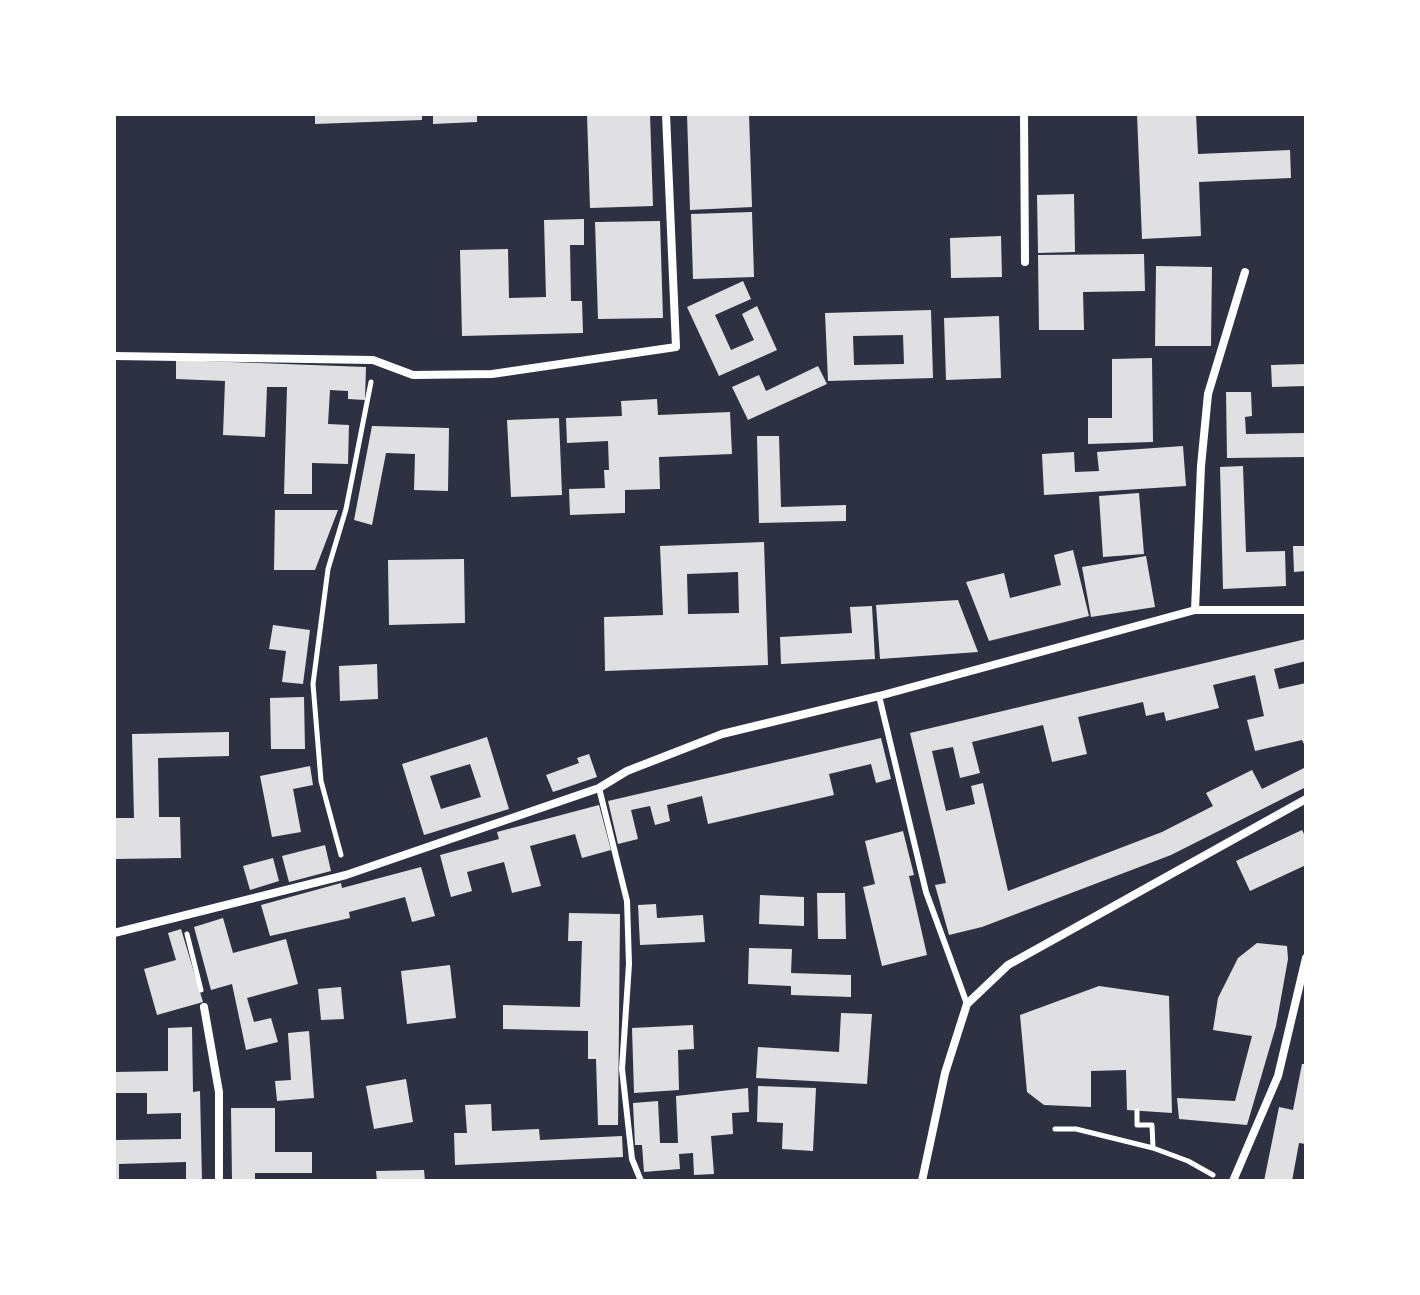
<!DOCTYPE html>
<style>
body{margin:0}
#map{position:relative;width:1420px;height:1295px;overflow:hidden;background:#2d3142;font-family:"IBM Plex Serif",serif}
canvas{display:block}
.frame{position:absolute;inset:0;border:116px solid #fff;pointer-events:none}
</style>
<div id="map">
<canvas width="1420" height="1295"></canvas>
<div class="frame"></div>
</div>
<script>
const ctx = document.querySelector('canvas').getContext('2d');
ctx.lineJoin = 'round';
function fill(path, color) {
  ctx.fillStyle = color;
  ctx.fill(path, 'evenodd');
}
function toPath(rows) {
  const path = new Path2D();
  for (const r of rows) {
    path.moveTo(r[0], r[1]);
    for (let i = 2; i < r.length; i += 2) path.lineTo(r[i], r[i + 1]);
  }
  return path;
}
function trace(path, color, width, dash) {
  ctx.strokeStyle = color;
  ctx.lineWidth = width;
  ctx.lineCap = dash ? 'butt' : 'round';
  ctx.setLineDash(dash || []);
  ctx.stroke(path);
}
fill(toPath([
 [315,114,422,114,422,120,315,124],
 [433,114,477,114,477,122,433,124],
 [587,114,650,114,653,206,590,208],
 [687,114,749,114,752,207,690,210],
 [1137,114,1196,114,1198,154,1290,150,1291,178,1199,182,1201,236,1142,239],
 [1074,194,1075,252,1038,253,1037,195],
 [752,212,754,277,693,279,691,214],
 [584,219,584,245,570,245,571,301,582,301,583,333,462,336,460,250,508,249,509,298,546,297,544,220],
 [660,221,663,318,598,319,595,222],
 [1001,236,1002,277,951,278,950,238],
 [1144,254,1145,291,1083,292,1084,330,1039,330,1038,255],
 [1156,266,1212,267,1211,346,1155,346],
 [743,281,751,299,715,315,731,350,754,340,742,314,757,306,777,350,719,376,687,307],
 [931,310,933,378,828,381,825,313],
 [903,335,904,364,854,365,853,336],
 [999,316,1001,378,946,380,944,318],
 [1152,358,1153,442,1088,444,1088,418,1112,418,1112,359],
 [176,360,366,367,365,400,348,399,348,391,330,390,328,424,349,425,348,464,312,463,312,494,284,494,287,387,267,387,265,437,223,435,225,381,176,379],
 [1306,364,1306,386,1272,387,1271,365],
 [818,366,827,384,748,420,732,387,759,375,766,391],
 [1226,392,1251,392,1252,416,1245,417,1246,434,1306,433,1306,457,1227,458],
 [657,399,658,415,730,412,732,454,659,457,660,489,625,490,625,513,570,515,569,489,605,488,604,470,609,470,608,441,567,443,566,418,622,416,621,401],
 [559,418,562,495,511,497,507,420],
 [372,426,449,428,448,491,414,490,415,454,386,453,372,525,354,520],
 [757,436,779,436,781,507,846,505,846,521,759,523],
 [1183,446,1186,486,1044,495,1042,454,1074,452,1075,472,1099,471,1097,452],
 [1243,466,1246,552,1285,551,1286,586,1223,589,1220,467],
 [1139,493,1144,554,1103,557,1099,496],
 [275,510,338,510,315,570,274,570],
 [764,542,768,665,605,671,604,617,663,615,660,546],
 [738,572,739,613,688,614,687,574],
 [1293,546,1306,546,1306,571,1294,572],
 [1073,550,1089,616,989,641,966,582,1004,573,1010,598,1061,585,1054,555],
 [1146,556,1155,607,1091,617,1082,567],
 [464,559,465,623,389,625,388,560],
 [958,600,978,652,880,659,876,605],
 [872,606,875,659,781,664,780,637,852,633,850,607],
 [273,625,310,630,303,684,282,682,286,651,269,649],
 [1306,639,1306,661,1274,669,1279,689,1306,683,1306,748,1302,740,1255,751,1247,720,1264,716,1255,675,1213,685,1219,708,1166,721,1164,712,1146,716,1143,702,1078,717,1087,754,1052,762,1043,725,972,742,980,773,960,778,953,747,932,751,946,811,975,804,971,786,983,783,1008,891,1162,832,1213,806,1206,793,1252,770,1262,789,1306,767,1306,787,1171,855,982,927,949,935,935,885,946,883,910,733],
 [377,664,378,699,340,701,339,666],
 [304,697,305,749,271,749,270,698],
 [229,732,229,756,158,758,159,817,180,817,181,858,114,859,114,818,134,818,132,734],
 [487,737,509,809,424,835,402,764],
 [470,764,481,797,441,809,430,776],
 [881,738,891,779,876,783,871,764,829,774,834,795,708,824,702,796,667,805,670,821,655,825,650,806,631,810,638,839,618,844,608,801],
 [589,754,597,777,553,792,546,775,579,763,577,758],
 [310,766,313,785,293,789,301,832,272,837,260,776],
 [599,805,611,850,582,858,575,834,530,846,541,886,512,893,504,862,467,872,472,891,451,897,440,855,499,839,497,832],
 [1302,830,1306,838,1306,865,1250,891,1236,861],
 [903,831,914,875,909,876,927,955,882,966,863,887,875,884,865,841],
 [325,845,331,871,289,882,282,856],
 [273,858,279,881,250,890,243,866],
 [421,867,435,916,412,922,405,897,349,912,350,918,270,936,261,905,341,883,342,888],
 [817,893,845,893,846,939,818,939],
 [760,895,804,897,804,926,759,924],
 [656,904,657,918,703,915,705,942,640,945,638,905],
 [569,913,620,914,618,1125,598,1125,596,1059,588,1059,588,1031,503,1029,503,1005,580,1007,582,941,568,941],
 [223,918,233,953,286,939,298,984,247,998,254,1022,271,1018,278,1042,246,1050,232,984,211,990,194,927],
 [181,929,203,1002,157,1015,144,969,176,960,168,933],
 [1257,943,1287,946,1288,959,1276,1026,1247,1125,1179,1119,1177,1098,1235,1101,1252,1036,1213,1030,1218,998,1238,958],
 [749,948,792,949,791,973,851,975,851,997,791,995,791,986,748,984],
 [450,965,456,1018,407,1024,401,971],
 [1099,986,1169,996,1172,1113,1127,1110,1126,1070,1091,1071,1091,1107,1044,1105,1027,1092,1020,1015],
 [341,987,344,1019,321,1020,318,989],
 [841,1013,872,1014,867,1084,756,1078,758,1047,839,1052],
 [693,1025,694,1049,678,1050,679,1090,634,1093,632,1028],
 [192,1027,193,1092,200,1091,202,1181,186,1181,186,1162,119,1164,119,1181,114,1181,114,1140,181,1139,181,1113,147,1114,147,1093,114,1093,114,1072,168,1071,168,1028],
 [309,1031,314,1098,277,1101,275,1081,291,1080,288,1033],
 [1302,1064,1306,1064,1306,1144,1299,1143,1292,1181,1264,1181,1279,1107,1293,1110],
 [406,1079,413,1122,374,1129,366,1086],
 [758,1086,816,1088,813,1151,782,1149,783,1123,757,1122],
 [748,1088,749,1112,732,1113,733,1134,711,1136,714,1174,694,1175,693,1153,679,1154,680,1169,644,1172,642,1145,635,1145,633,1103,658,1101,660,1143,678,1143,676,1096],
 [491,1104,492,1131,539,1129,540,1140,622,1136,623,1157,455,1165,454,1133,467,1133,465,1105],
 [231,1108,275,1108,275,1152,312,1152,312,1173,255,1173,255,1181,232,1181],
 [424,1170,425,1181,377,1181,376,1171]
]), '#e0e0e3');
trace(toPath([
 [341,855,321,781,313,684,328,569,346,509,371,382],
 [187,934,201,990],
 [1055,1129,1076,1129,1153,1148,1152,1125,1137,1125,1137,1111],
 [1153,1148,1188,1161,1213,1175]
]), '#fff', 5);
trace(toPath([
 [879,696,926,892,967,1004],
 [599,788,627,901,629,964,622,1069,632,1159,641,1181]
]), '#fff', 6);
trace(toPath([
 [1024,114,1025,262],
 [114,356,373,360,413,375,492,374,676,347,666,114],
 [1195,610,1201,466,1208,394,1245,272],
 [114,933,346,875,599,788,627,771,722,734,879,696,1195,610,1306,610],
 [204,1007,219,1092,219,1181],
 [922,1181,945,1073,967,1004,1008,965,1306,799],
 [1233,1181,1278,1076,1306,958]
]), '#fff', 8);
</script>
